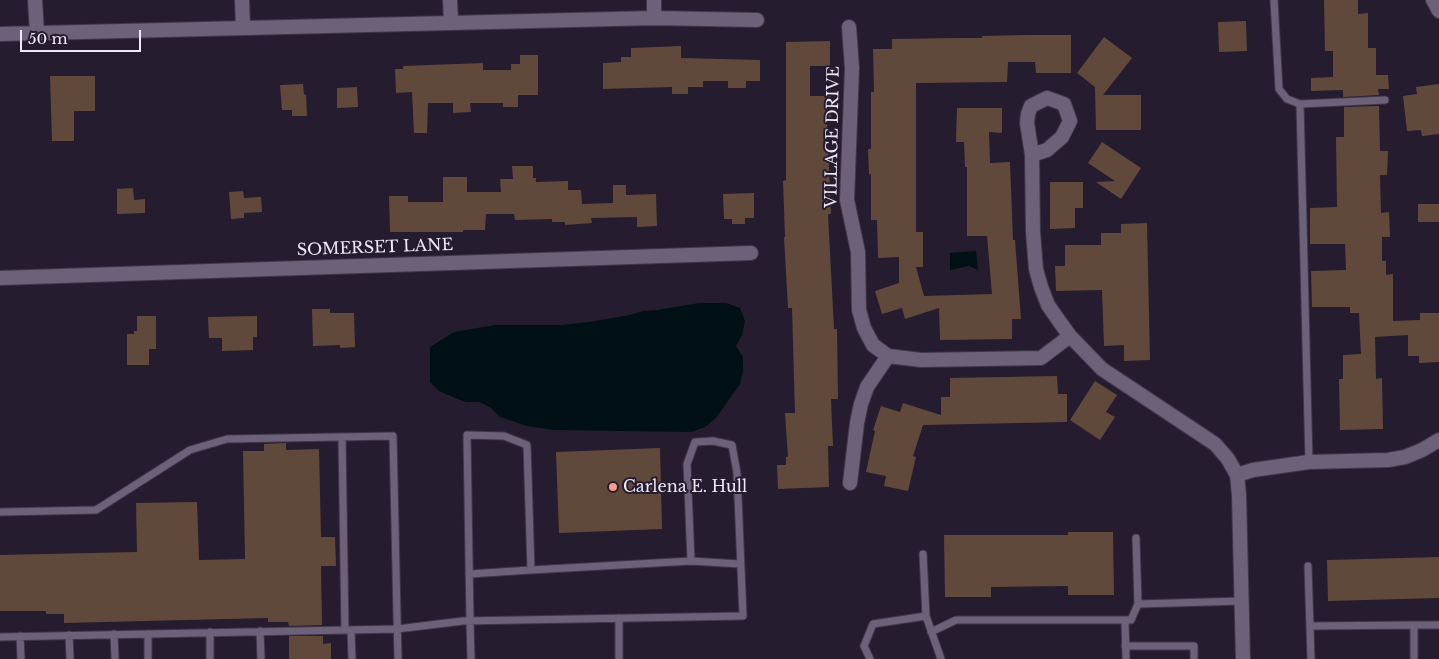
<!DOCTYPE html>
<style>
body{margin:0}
#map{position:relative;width:1439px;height:659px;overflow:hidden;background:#261c30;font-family:"Libre Baskerville",serif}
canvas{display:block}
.scale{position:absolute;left:20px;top:30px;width:121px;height:22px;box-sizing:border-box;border:2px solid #efe9f7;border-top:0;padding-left:6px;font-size:15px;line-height:18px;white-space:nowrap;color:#efe9f7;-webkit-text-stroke:4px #261c30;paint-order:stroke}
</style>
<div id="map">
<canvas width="1439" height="659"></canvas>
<div class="scale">50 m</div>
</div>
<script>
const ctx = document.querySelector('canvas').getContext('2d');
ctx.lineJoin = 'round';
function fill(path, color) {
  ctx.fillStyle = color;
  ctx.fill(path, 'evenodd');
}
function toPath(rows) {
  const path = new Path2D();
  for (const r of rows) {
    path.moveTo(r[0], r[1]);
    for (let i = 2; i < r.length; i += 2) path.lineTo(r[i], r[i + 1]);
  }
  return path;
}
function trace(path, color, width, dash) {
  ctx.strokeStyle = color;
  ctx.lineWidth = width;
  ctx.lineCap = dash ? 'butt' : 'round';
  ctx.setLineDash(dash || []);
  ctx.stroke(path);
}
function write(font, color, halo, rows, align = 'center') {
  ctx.font = font + ' "Libre Baskerville",serif';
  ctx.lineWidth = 4;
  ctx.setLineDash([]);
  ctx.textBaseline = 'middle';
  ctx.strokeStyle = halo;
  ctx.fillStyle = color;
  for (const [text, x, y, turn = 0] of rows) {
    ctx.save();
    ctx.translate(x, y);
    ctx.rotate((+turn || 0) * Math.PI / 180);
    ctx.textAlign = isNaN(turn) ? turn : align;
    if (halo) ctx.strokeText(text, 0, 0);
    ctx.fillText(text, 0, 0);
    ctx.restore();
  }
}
fill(toPath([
 [976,251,978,270,969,266,950,270,950,253],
 [699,303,726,303,740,308,745,321,742,335,736,346,743,357,743,371,740,384,716,418,705,427,691,432,554,430,527,426,500,417,491,408,480,402,466,402,453,397,439,391,430,382,430,347,454,332,495,325,562,325,589,322,630,315,643,311,657,310]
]), '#001014');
fill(toPath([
 [1324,0,1358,0,1358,14,1368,13,1368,48,1376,48,1376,75,1388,75,1389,89,1378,89,1379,95,1343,97,1343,90,1311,91,1311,78,1333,77,1333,51,1325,51],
 [1246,21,1247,51,1219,52,1218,22],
 [1028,35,1071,35,1071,73,1036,73,1035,62,1008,62,1007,82,916,83,916,232,923,232,923,267,916,267,924,296,992,294,987,236,967,236,967,167,965,167,964,142,956,142,957,108,1002,108,1002,133,989,132,990,163,1010,162,1013,240,1015,240,1021,319,1012,319,1012,339,940,340,939,308,905,319,902,308,882,314,875,291,899,283,899,257,878,258,877,220,871,220,871,174,869,174,868,149,871,149,871,92,874,92,873,49,892,49,892,39,959,38,982,38,982,36],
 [1104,37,1132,58,1103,95,1141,95,1141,130,1096,130,1095,87,1077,73],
 [830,41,830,66,810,66,810,96,831,96,831,122,827,122,831,214,828,214,834,329,837,329,838,399,831,399,833,446,828,446,829,487,778,489,777,465,786,465,786,457,788,457,785,413,795,413,792,308,788,308,784,237,785,237,783,181,786,180,786,42],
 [681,46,681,58,760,60,760,81,746,81,746,88,728,88,728,81,703,81,703,87,688,87,688,94,672,94,672,87,603,89,603,63,621,62,621,57,631,57,631,48],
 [520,55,538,55,538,95,518,95,518,107,503,107,503,103,470,103,471,112,453,113,453,103,428,103,427,133,414,133,412,92,396,93,395,69,403,69,403,66,483,63,483,70,511,70,511,64,520,64],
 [50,76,95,76,95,111,74,111,74,141,52,141],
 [303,84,304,95,306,94,307,116,292,116,292,110,282,110,280,85],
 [1439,84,1439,134,1422,136,1421,130,1407,131,1403,96,1417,94,1416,87],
 [357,87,358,107,337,108,337,88],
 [1379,106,1380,151,1388,151,1387,175,1380,175,1381,213,1389,212,1390,237,1382,237,1382,261,1386,261,1386,275,1393,274,1393,321,1420,320,1420,313,1439,313,1439,362,1419,363,1419,356,1408,356,1408,335,1375,337,1376,379,1382,378,1383,429,1340,430,1339,379,1343,379,1343,355,1361,354,1359,313,1350,313,1350,307,1312,307,1311,271,1346,270,1345,244,1310,244,1310,208,1337,207,1336,137,1344,137,1344,107],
 [1102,142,1141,168,1121,199,1096,182,1115,181,1088,163],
 [512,166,533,166,533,178,536,178,536,182,568,181,568,190,581,190,582,204,613,203,613,185,626,185,626,195,656,194,657,226,637,227,637,217,591,218,592,223,565,225,565,222,552,222,552,219,515,220,514,214,486,214,485,230,463,230,463,232,390,232,389,196,408,196,408,202,443,202,443,177,467,177,467,192,501,192,500,179,513,179],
 [1050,182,1083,182,1083,208,1075,208,1075,228,1050,229],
 [133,188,134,200,145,199,145,213,117,214,117,189],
 [243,191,244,198,261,197,262,212,244,213,244,218,231,219,229,192],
 [754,193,754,218,745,218,745,224,732,224,732,219,724,219,723,194],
 [1418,204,1439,204,1439,222,1418,222],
 [1147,223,1150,360,1124,361,1124,345,1104,346,1102,290,1056,291,1055,266,1065,266,1065,245,1101,245,1101,233,1121,233,1121,224],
 [312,309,330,309,330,313,354,313,355,347,340,348,340,345,313,346],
 [137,316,156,316,156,349,149,349,149,365,127,365,127,334,134,334,134,331,137,331],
 [257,316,257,337,253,337,253,350,222,351,222,338,209,338,208,317],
 [1057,376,1058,394,1067,394,1067,422,923,425,913,456,916,457,908,491,884,486,886,476,866,472,875,431,873,430,881,406,900,412,903,403,941,415,941,397,950,397,950,378],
 [1095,381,1117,395,1106,412,1115,417,1100,440,1070,420],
 [286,443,286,450,319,449,321,537,335,537,336,566,321,566,322,625,289,626,288,622,268,622,268,618,64,623,64,614,46,614,46,611,0,611,0,555,137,552,136,503,197,502,199,560,245,559,243,451,264,451,264,444],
 [660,448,662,529,559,533,556,452],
 [1068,532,1113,532,1114,595,1068,595,1068,586,991,587,991,597,945,597,944,535,1068,535],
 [1439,557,1439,598,1328,601,1327,560],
 [289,636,323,636,323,644,331,643,331,659,289,659]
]), '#60493a');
const lane = toPath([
 [1274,0,1279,89,1287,99,1300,104,1385,100],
 [1300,104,1309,462],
 [342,437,345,630],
 [0,512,96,510,190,450,227,439,393,436,398,659],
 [1136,538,1138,604],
 [923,554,926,616,941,659],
 [691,561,740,564],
 [1308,566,1311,659],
 [469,574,531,570,527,445,504,436,467,435,470,621,471,659],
 [1125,620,1126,659],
 [1414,625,1439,625],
 [1310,626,1414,625,1414,659],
 [351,630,352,659],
 [260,631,261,659],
 [210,632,210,659],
 [931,632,956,620,1131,620,1138,604,1242,601],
 [114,634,115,659],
 [148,634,148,659],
 [69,635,70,659],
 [20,636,21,659],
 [0,637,397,629,463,621,743,616,737,473,732,445,713,441,695,442,687,464,691,561,531,570],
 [1125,646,1194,646,1194,659],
 [619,659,619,618],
 [870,659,864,646,873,624,926,616]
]);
const street = toPath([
 [35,0,37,33],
 [242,0,243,28],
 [450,0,451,22],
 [654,0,654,18],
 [1433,0,1439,11],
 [849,27,852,68,847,200,858,252,859,310,864,328,873,345,888,356,921,360,1041,358,1070,336],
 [0,34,654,18,757,20],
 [1047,98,1064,104,1070,121,1062,137,1047,150,1032,155,1027,123,1028,114,1031,106,1047,98],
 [1032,155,1033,232,1036,269,1041,287,1048,305,1059,321,1070,336,1102,369,1215,444,1228,459,1237,475,1239,495,1243,659],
 [0,278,751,253],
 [1237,475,1253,470,1309,462,1388,460,1405,457,1422,450,1439,440],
 [850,483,857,423,861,404,867,387,888,356]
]);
trace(lane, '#403849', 9);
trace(street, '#403849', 16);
trace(lane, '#6c6179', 7);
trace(street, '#6c6179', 14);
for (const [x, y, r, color] of [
 [613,487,5,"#f49d8c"]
]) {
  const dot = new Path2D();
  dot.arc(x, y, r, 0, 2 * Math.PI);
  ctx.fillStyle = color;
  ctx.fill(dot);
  trace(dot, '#261c30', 2);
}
write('16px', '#efe9f7', '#261c30', [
 ["VILLAGE DRIVE",833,137,-89],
 ["SOMERSET LANE",375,248,-2]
]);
write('16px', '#efe9f7', '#261c30', [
 ["Carlena E. Hull",623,487]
], 'left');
</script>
